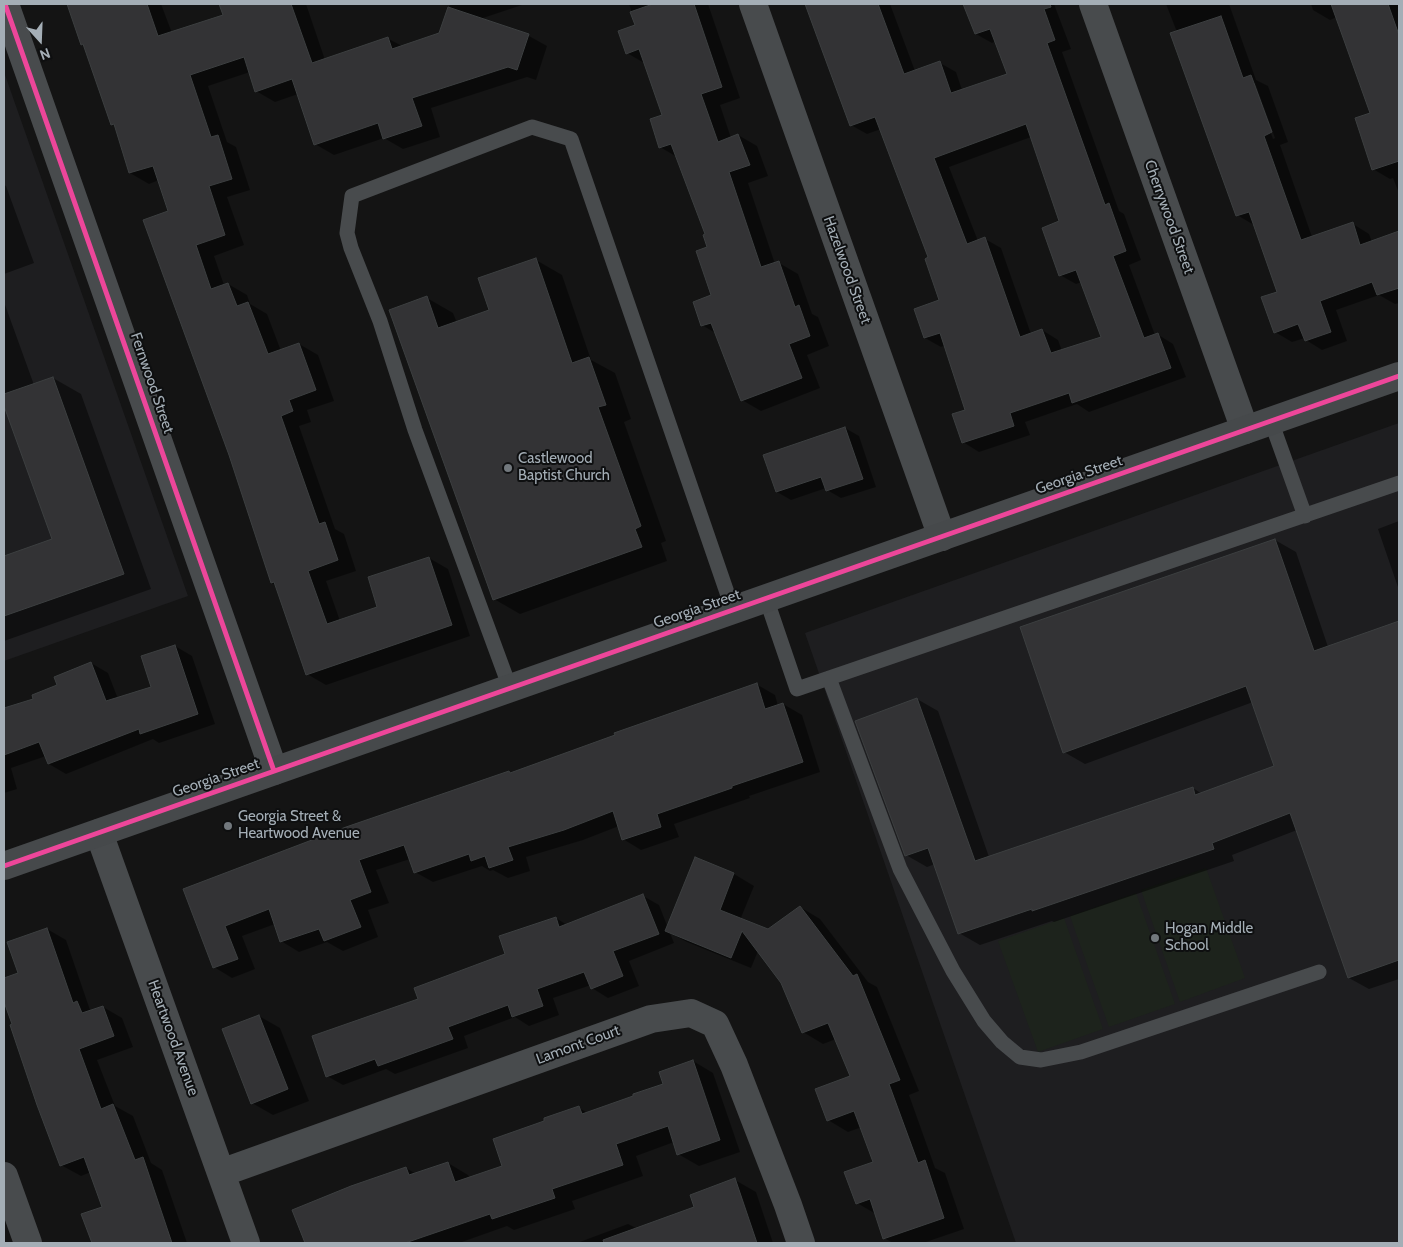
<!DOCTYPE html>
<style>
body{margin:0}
#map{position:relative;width:1403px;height:1247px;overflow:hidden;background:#141414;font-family:Cabin,sans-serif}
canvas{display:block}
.frame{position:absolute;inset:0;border:5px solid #a4aeb6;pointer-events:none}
.north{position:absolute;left:15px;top:15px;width:50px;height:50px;-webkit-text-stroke:4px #0e0f10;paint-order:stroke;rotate:160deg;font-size:14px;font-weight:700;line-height:20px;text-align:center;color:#a4aeb6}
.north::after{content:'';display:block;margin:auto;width:18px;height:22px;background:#a4aeb6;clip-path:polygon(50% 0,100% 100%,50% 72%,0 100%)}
</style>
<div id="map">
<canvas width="1403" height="1247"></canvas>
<div class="frame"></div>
<div class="north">N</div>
</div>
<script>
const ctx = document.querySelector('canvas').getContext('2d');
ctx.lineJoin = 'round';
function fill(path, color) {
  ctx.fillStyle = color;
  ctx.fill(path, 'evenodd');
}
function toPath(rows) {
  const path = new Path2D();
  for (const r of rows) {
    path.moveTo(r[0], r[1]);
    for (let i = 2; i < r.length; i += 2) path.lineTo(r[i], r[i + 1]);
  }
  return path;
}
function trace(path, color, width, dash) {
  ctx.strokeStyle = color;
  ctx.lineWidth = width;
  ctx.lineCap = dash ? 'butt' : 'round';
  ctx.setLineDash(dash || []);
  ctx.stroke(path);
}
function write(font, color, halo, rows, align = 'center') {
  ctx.font = font + ' Cabin,sans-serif';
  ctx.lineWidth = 4;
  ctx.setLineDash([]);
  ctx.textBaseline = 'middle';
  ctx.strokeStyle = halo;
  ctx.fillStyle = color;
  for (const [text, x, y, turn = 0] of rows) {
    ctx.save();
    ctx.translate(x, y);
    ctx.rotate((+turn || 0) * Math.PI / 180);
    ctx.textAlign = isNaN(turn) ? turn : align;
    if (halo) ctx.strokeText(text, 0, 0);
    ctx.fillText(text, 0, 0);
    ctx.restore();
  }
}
fill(toPath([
 [4,72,188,596,4,661],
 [1399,423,1399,1243,1016,1243,805,633]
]), '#1e1e20');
fill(toPath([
 [1206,868,1245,978,1180,1002,1141,890],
 [1136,893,1175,1004,1109,1027,1070,916],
 [1064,918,1103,1029,1038,1052,998,941]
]), '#1d231c');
fill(toPath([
 [68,4,161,4,172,33,224,16,220,4,306,4,325,60,387,38,402,46,440,34,450,4,525,4,480,19,529,36,547,46,536,80,527,77,431,108,440,137,403,149,384,138,334,155,315,144,298,94,275,102,256,91,250,72,208,86,227,142,236,147,250,190,227,197,244,245,214,256,224,285,228,284,247,295,250,304,267,314,281,351,299,344,318,355,334,401,307,410,311,422,299,426,335,529,344,534,356,571,326,581,340,621,379,608,429,558,448,569,470,636,326,685,307,674,277,586,272,583,159,180,149,184,130,173,116,126,112,124,85,46,82,44],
 [629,4,708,4,740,98,720,105,731,138,738,135,757,146,768,176,748,183,775,264,779,263,798,274,812,314,818,317,829,346,807,355,820,388,761,411,742,400,717,334,702,325,713,296,707,235,677,157,660,147,663,116,646,64,627,53,636,25],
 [810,4,890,4,915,71,940,63,956,72,962,90,1009,74,996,41,992,43,976,34,966,4,1054,4,1071,49,1062,52,1119,211,1124,214,1141,260,1129,265,1155,335,1157,334,1173,344,1186,377,1089,412,1077,404,1025,422,1030,435,979,452,963,442,966,410,945,345,941,347,925,338,941,301,930,258,881,129,867,134,851,125],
 [1031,137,1061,222,1060,275,1076,284,1082,282,1103,338,1062,351,1058,340,1042,330,1031,334,1001,248,985,239,978,241,949,167],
 [1166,4,1229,4,1256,80,1268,86,1288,142,1280,145,1312,237,1353,224,1369,234,1372,242,1399,232,1399,303,1395,304,1379,295,1336,310,1347,341,1322,350,1306,340,1305,338,1292,342,1275,332,1279,292,1254,225,1237,215,1177,32],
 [1253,83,1255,83,1275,138,1273,139],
 [1311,4,1399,4,1399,193,1393,178,1390,179,1373,169,1372,114,1337,17,1330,20,1313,10],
 [4,185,6,186,34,263,4,274],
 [536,260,562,275,591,360,615,373,631,419,624,422,666,541,661,543,667,561,520,614,494,599,427,298,453,313,457,323,490,310],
 [4,302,34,385,53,378,81,394,151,589,4,641,4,558,53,540,4,402],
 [845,428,859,436,876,487,841,498,827,490,826,488,791,500,777,492],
 [1399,521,1399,590,1378,529],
 [1275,540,1296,552,1328,647,1393,644,1399,663,1399,979,1369,989,1349,978,1297,830,1232,855,1234,861,1054,922,1052,921,980,945,959,933,935,864,927,867,906,855,917,699,938,711,989,857,1193,788,1202,794,1275,767,1253,702,1085,764,1064,752],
 [175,646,192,656,215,724,159,743,153,739,66,774,49,764,46,756,11,768,17,789,4,793,4,710,35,699,91,663,108,673,118,699,153,688],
 [756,684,775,695,778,706,783,704,802,715,820,772,749,796,750,798,674,824,679,837,641,850,623,839,619,826,583,840,526,857,530,871,508,878,493,870,490,871,482,866,433,882,415,872,410,859,376,870,389,903,368,910,378,937,343,951,327,942,299,952,281,941,275,924,242,936,255,969,232,978,214,967,185,890,509,772,512,774],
 [696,859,734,874,754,886,740,920,769,931,800,907,820,919,868,982,877,987,919,1091,909,1095,935,1168,945,1173,964,1229,923,1243,893,1243,884,1238,876,1214,857,1203,875,1163,862,1127,848,1132,828,1120,852,1077,836,1039,823,1044,803,1032,782,982,758,951,751,968,687,942,670,933,674,943,629,961,639,986,608,998,592,988,591,985,553,998,559,1015,529,1026,515,1017,464,1036,468,1048,395,1074,386,1069,343,1085,327,1076,419,999,506,955,556,918,567,925,643,896,659,905,668,928],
 [47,929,66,940,90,1010,92,1011,103,1007,122,1018,133,1047,97,1060,115,1106,133,1116,151,1163,162,1170,187,1243,93,1243,83,1215,103,1208,91,1172,81,1176,61,1165,38,1105,4,999,4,979,20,973],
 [259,1016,280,1028,309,1101,273,1115,252,1103],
 [693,1061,713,1073,740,1152,699,1166,678,1154,674,1142,636,1156,643,1176,572,1201,575,1209,514,1230,507,1226,459,1243,307,1243,294,1210,406,1168,416,1174,448,1163,468,1175,470,1179,504,1167,546,1121,579,1108,588,1113,665,1085],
 [735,1180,756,1192,773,1243,577,1243,628,1224,638,1229,696,1208]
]), '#0007');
const building = toPath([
 [67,4,147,4,158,36,223,15,219,4,291,4,312,63,388,37,392,49,439,33,448,7,529,34,517,70,508,67,412,98,422,126,383,139,378,123,314,145,292,79,255,92,244,57,190,75,211,137,218,135,232,179,209,186,225,235,196,245,211,289,228,283,237,306,248,302,268,354,299,343,316,390,289,400,293,411,281,416,319,524,325,522,338,560,308,571,327,624,377,607,368,577,429,557,452,625,306,675,274,582,271,583,229,455,143,220,168,211,153,166,129,173,114,124,111,125,83,44,81,45,67,4],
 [653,4,694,4,722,87,701,94,718,142,738,134,750,165,729,172,761,267,779,261,795,307,799,305,810,336,789,344,802,378,741,401,711,323,701,326,693,302,711,295,696,251,707,247,703,235,705,234,671,144,659,148,650,119,662,115,639,49,626,54,618,31,635,25,630,12,653,4],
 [805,4,878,4,904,74,940,61,951,93,1007,74,990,29,975,34,963,4,1050,4,1051,7,1044,9,1055,40,1047,43,1105,205,1109,203,1126,251,1113,256,1144,338,1158,333,1171,368,1072,403,1069,393,1010,413,1014,426,962,443,952,414,965,410,940,333,924,338,914,309,939,300,925,259,928,257,875,117,850,126,805,4],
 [1026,124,1059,221,1042,228,1059,276,1076,270,1101,337,1051,353,1042,329,1020,337,985,237,967,244,934,158,1026,124],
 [1331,4,1388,4,1399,35,1399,161,1372,170,1355,118,1370,113,1331,4],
 [1221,16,1243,78,1251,75,1272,132,1264,136,1301,240,1353,222,1360,245,1399,231,1399,288,1377,295,1372,282,1320,301,1331,332,1305,341,1298,324,1274,333,1261,297,1277,292,1249,212,1236,216,1170,33,1221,16],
 [536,258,572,363,589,357,606,405,598,407,641,526,635,529,642,547,493,600,389,310,427,296,438,328,489,310,478,278,536,258],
 [53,377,124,574,4,616,4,556,52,539,4,406,4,394,53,377],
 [845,427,863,479,826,491,821,477,776,492,763,455,845,427],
 [1275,539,1314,651,1399,621,1399,960,1348,978,1290,813,1212,843,1214,849,1032,911,1032,909,958,934,928,848,905,856,855,721,917,698,975,861,1193,787,1195,795,1274,766,1246,686,1063,753,1020,627,1275,539],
 [175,645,198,714,140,734,139,729,48,764,39,742,4,755,4,708,33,699,32,695,57,685,54,677,91,662,106,701,151,687,141,656,175,645],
 [757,683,765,709,783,703,803,762,732,786,732,788,657,814,661,827,622,840,613,811,564,830,508,847,513,860,489,868,485,856,471,861,469,854,414,873,404,845,359,860,371,892,350,900,361,927,324,941,319,929,280,942,269,909,225,926,238,959,213,968,183,889,346,827,509,771,510,773,615,735,614,733,757,683],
 [695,857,734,873,720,910,768,929,800,906,853,976,857,974,900,1080,889,1084,918,1163,925,1160,944,1218,883,1239,870,1199,856,1204,844,1172,873,1162,854,1111,827,1121,815,1089,850,1076,828,1023,802,1033,781,983,742,931,731,958,665,931,695,857],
 [643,894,659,934,613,951,623,976,591,989,584,972,537,989,543,1006,512,1017,508,1005,448,1027,453,1039,378,1066,375,1059,326,1077,312,1036,418,999,414,988,505,954,499,936,556,917,559,927,643,894],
 [47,928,73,1003,77,1001,82,1013,103,1006,114,1036,79,1049,101,1109,113,1104,135,1160,143,1157,172,1243,92,1243,81,1214,102,1207,84,1157,60,1166,37,1105,10,1025,12,1024,4,1002,4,978,18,973,7,942,47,928],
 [259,1015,288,1089,251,1104,222,1029,259,1015],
 [693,1060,720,1140,677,1155,668,1126,616,1144,623,1165,552,1189,555,1198,492,1219,490,1214,405,1243,305,1243,292,1210,351,1186,406,1167,409,1175,448,1162,455,1182,502,1166,493,1139,544,1121,544,1118,579,1106,582,1114,633,1096,633,1094,663,1084,659,1072,693,1060],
 [735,1178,757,1243,604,1243,603,1240,694,1207,690,1195,735,1178]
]);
fill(building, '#333335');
trace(building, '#3c3f40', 1);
trace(toPath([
 [1271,421,1305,516],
 [766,598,797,689,1399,483],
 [829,678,900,869,953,971,984,1021,1002,1042,1020,1057,1041,1060,1081,1052,1319,972],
 [510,688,415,430,380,321,351,248,347,233,352,196,532,127,571,139,733,610]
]), '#484b4d', 15);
trace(toPath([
 [5,4,274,771],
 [753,4,942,537],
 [1093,4,1245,430],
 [99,833,246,1243],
 [221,1173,651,1019,691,1013,715,1024,734,1065,788,1205,801,1243],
 [4,1176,28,1243]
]), '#484b4d', 28);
trace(toPath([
 [4,866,1399,376]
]), '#46494b', 28);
trace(toPath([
 [5,4,274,771],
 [4,866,1399,376]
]), '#ed469a', 5);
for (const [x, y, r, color] of [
 [508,468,5,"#72787d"],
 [228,826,5,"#72787d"],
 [1155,938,5,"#72787d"]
]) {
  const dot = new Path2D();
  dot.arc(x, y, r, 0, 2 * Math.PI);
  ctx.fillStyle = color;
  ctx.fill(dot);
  trace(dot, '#0e0f10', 2);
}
write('15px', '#a4aeb6', '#0e0f10', [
 ["Cherrywood Street",1169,217,70],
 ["Hazelwood Street",847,270,70],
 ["Fernwood Street",152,383,71],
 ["Georgia Street",1079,475,-19],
 ["Georgia Street",697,609,-19],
 ["Georgia Street",216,778,-19],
 ["Heartwood Avenue",173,1038,70],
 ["Lamont Court",578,1045,-20]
]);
write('15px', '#a4aeb6', '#0e0f10', [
 ["Castlewood",518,459],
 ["Baptist Church",518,476],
 ["Georgia Street &",238,817],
 ["Heartwood Avenue",238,834],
 ["Hogan Middle",1165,929],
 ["School",1165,946]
], 'left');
</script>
